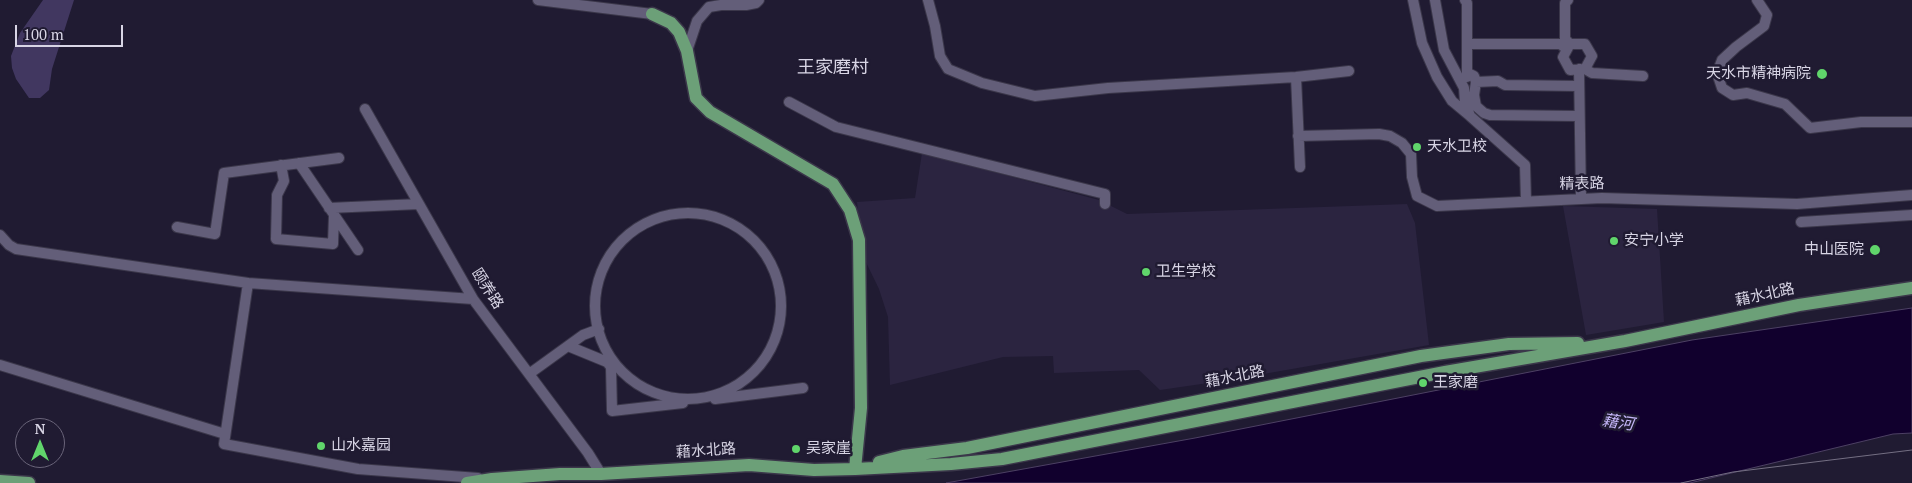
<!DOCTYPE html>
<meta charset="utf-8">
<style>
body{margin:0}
#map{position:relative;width:1912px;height:483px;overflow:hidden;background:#201b32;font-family:"PT Serif",serif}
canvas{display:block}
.north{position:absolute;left:15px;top:418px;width:50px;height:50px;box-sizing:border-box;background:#201b32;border:1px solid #6a657a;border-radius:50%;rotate:0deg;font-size:14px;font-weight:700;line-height:20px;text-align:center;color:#d8d5e5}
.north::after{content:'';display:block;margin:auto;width:18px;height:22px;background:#60d56b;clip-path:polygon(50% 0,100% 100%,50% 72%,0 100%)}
.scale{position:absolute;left:15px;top:25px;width:108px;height:22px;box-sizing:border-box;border:2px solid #d8d5e5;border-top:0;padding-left:6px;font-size:15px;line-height:18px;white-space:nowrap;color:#d8d5e5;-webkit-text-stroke:4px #201b32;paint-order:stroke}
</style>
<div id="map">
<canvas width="1912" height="483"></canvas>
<div class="north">N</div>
<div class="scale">100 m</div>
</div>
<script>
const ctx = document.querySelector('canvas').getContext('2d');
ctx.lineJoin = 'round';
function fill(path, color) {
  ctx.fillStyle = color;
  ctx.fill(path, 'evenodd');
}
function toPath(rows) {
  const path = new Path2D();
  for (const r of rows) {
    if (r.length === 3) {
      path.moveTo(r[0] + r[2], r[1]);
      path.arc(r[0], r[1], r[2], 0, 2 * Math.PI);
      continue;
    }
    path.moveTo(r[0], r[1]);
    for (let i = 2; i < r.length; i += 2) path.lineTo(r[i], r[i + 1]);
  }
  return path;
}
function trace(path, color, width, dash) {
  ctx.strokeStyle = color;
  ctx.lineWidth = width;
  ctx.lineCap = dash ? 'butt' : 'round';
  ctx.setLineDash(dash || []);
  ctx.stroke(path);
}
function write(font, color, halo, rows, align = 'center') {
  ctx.font = font + ' "PT Serif","Noto Sans SC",serif';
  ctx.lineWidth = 5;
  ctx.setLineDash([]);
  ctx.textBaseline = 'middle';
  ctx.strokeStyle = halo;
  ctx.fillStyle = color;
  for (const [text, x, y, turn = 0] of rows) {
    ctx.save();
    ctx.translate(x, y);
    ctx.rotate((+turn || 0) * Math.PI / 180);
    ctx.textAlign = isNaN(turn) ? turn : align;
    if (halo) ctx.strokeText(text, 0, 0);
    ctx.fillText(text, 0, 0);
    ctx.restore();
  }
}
fill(toPath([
 [922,153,1099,200,1127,214,1407,204,1415,223,1429,345,1229,380,1160,390,1139,370,1054,373,1053,356,1003,357,890,385,888,317,879,289,862,254,857,202,915,198],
 [1563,206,1657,209,1664,322,1586,335]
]), '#2b2440');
fill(toPath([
 [43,0,74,0,52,69,49,90,40,98,29,98,16,79,12,68,11,56,20,33]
]), '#413760');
const water = toPath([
 [1912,308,1912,433,1893,434,1690,483,946,483,1195,438,1692,340,1912,308]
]);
fill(water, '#11002d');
trace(water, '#4d4064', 1);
const minor = toPath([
 [538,0,652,14],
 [928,0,935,26,940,56,948,69,982,83,1035,96,1108,88,1296,77,1349,71],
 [1413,0,1422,43,1437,77,1452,101,1470,116],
 [1435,0,1444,50,1464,88,1465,102,1470,116,1525,165,1526,201],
 [1465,0,1467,3,1467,77],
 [1568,0,1565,3,1565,39,1570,44],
 [1757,0,1767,15,1764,26,1736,47,1722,60,1717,73,1722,88,1733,95,1747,93,1785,104,1810,128,1861,122,1912,122],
 [1468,44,1560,44,1567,49],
 [1570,44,1585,44,1592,56,1585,69,1570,70,1563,57,1570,44],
 [687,51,697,21,709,7,721,5,746,5,756,3,759,0],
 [1579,69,1581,199],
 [1585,69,1592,73,1643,76],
 [1468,73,1474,76,1476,82,1474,95,1476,106,1484,113,1490,115,1579,116],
 [1296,77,1300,167],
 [1476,82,1498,81,1505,85,1579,86],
 [789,102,836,127,1105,194,1105,204],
 [365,109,473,299,588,453,601,474],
 [1298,136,1379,134,1390,136,1402,143,1411,154,1412,177,1417,196,1437,206,1602,198,1797,204,1912,195],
 [299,163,358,250],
 [281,165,284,181,277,195,276,239,333,244,334,215],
 [329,208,419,204],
 [688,306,93],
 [1801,222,1912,215],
 [177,227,215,234,224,173,339,158],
 [0,235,9,245,16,249,248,283,473,299],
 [248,283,224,444,358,469,478,478],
 [568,346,607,362,611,367,612,411,683,403],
 [0,365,225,434],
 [529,374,583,335,599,329],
 [715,399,803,388]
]);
const major = toPath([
 [652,14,671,23,679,32,687,51,696,98,710,112,833,184,850,210,859,240,861,408,855,469],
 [879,462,903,456,967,448,1421,356,1509,344,1578,343],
 [0,481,29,483],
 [467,483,492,479,560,474,601,474,749,465,814,470,855,469,951,464,1002,459,1445,372,1625,341,1799,305,1912,288]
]);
trace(minor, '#3b374a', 12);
trace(major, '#3b374a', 15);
trace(minor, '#635e79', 10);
trace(major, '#6ca078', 12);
trace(toPath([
 [1681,483,1733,472,1912,450]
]), '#746f83', 1);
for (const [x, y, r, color] of [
 [1822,74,6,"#60d56b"],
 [1417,147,5,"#60d56b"],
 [1614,241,5,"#60d56b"],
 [1875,250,6,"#60d56b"],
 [1146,272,5,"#60d56b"],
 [1423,383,5,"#60d56b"],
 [321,446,5,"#60d56b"],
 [796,449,5,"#60d56b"]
]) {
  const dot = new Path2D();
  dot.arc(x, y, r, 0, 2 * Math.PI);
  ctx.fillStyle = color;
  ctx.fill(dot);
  trace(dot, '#201b32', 2);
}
write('15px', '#d8d5e5', '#201b32', [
 ["天水市精神病院",1811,74,"right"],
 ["天水卫校",1427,147],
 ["安宁小学",1624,241],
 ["中山医院",1864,250,"right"],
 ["卫生学校",1156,272],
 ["王家磨",1433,383],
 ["山水嘉园",331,446],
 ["吴家崖",806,449]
], 'left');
write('15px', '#d8d5e5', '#201b32', [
 ["精表路",1582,184,-1],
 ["颐养路",487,289,57],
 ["藉水北路",1765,295,-12],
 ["藉水北路",1235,377,-11],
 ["藉水北路",706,451,-4]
]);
write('italic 16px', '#c3b5f7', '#201b32', [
 ["藉河",1618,423,8]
]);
write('18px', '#d8d5e5', '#201b32', [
 ["王家磨村",833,68]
]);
</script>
